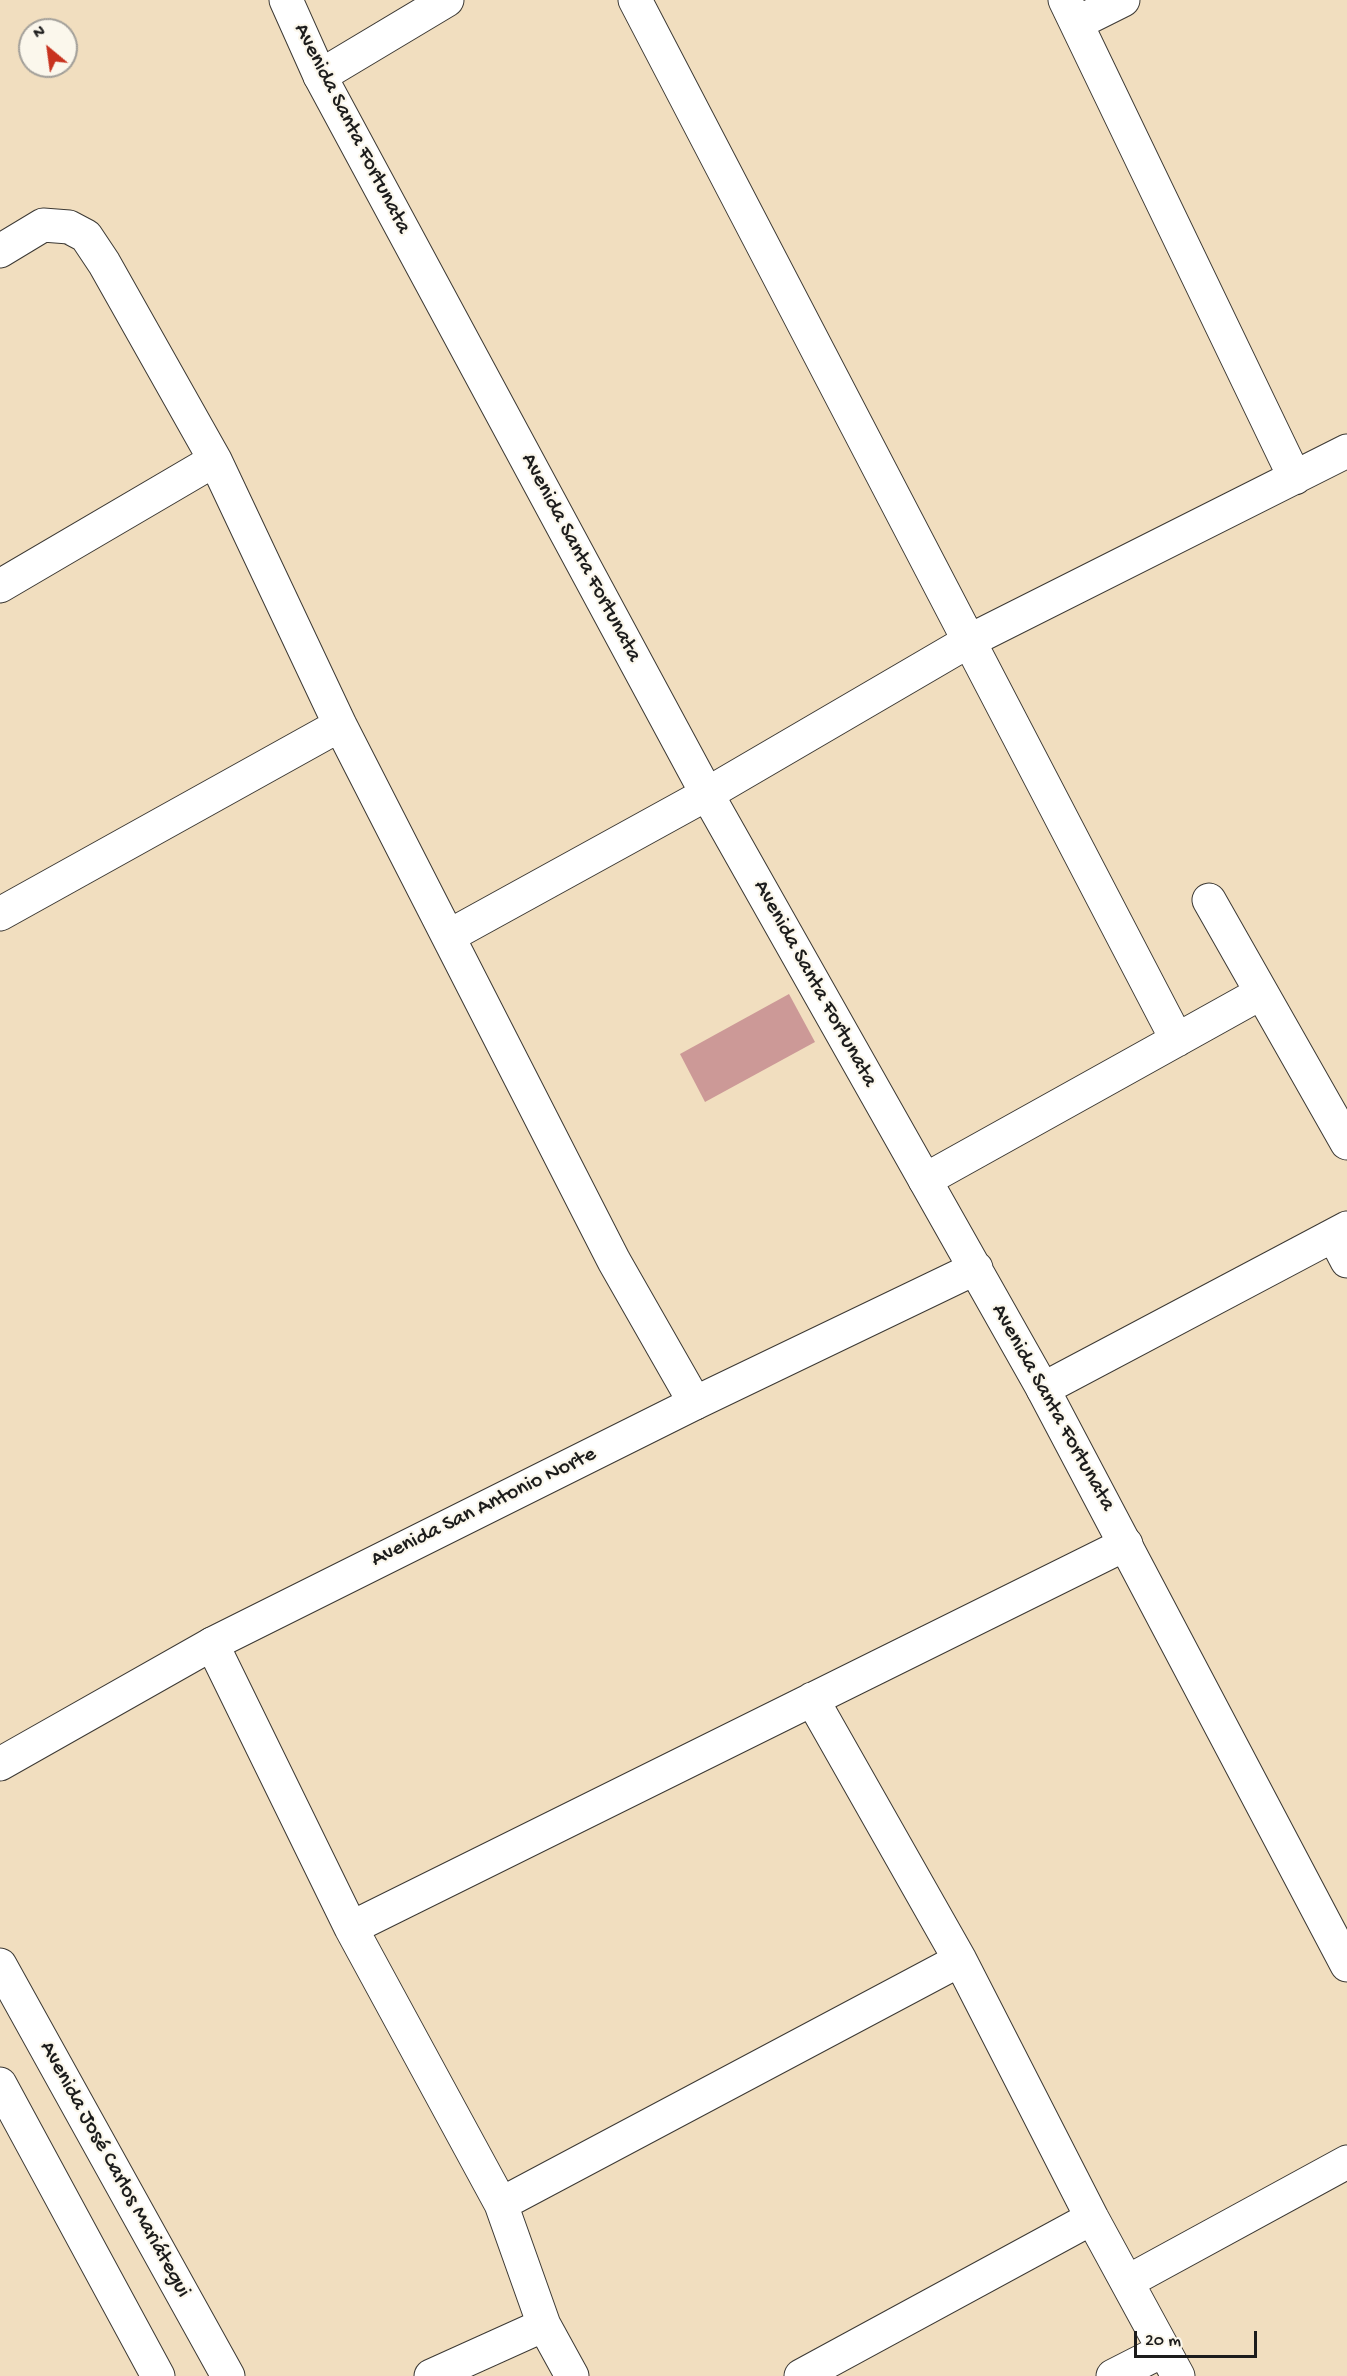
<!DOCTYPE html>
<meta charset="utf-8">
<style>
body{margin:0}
#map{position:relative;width:1347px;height:2376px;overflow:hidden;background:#f1debf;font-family:"Gochi Hand",sans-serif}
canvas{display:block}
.north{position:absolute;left:18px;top:18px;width:60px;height:60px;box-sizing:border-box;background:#fbf7ec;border:2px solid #a29f99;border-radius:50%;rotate:331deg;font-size:16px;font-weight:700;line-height:24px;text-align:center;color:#1c1c1c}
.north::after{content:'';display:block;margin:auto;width:21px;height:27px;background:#c8321e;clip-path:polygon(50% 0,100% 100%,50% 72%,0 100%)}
.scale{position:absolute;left:1134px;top:2331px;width:123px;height:27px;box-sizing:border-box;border:3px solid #1c1c1c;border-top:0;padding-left:8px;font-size:18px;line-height:21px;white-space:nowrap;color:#1c1c1c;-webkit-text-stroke:4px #fbf7ec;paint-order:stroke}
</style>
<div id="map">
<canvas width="1347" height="2376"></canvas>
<div class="north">N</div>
<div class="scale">20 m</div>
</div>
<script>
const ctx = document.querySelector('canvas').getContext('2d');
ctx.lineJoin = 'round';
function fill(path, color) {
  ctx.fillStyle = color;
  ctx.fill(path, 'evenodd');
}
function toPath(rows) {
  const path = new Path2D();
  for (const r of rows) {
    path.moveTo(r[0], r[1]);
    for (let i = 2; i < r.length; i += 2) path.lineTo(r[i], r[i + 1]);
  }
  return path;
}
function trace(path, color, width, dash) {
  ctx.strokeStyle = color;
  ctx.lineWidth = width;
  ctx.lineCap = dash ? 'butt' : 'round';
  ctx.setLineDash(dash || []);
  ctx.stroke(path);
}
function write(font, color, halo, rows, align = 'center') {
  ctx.font = font + ' "Gochi Hand",sans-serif';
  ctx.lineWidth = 4.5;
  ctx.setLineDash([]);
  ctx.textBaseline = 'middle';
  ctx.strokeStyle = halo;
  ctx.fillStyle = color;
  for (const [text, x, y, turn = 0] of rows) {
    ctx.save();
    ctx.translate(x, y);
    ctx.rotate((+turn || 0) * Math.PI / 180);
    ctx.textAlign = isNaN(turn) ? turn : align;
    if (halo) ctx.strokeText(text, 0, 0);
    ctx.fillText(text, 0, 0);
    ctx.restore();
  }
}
fill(toPath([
 [789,994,815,1042,705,1102,680,1054]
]), '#cc9997');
const minor = toPath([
 [635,0,1177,1040],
 [1065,0,1295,478],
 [1077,23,1123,0],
 [320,76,447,0],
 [0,251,43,225,69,227,86,236,104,263,215,460,340,725,614,1261,695,1403],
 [0,586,215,460],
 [1209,900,1347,1143],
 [0,914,340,725],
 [449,936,707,794,969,641,1347,451],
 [925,1180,1261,993],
 [1334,1236,1347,1261],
 [1043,1389,1347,1228],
 [212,1644,351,1928,501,2204,544,2325,572,2376],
 [812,1699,960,1960,1092,2218,1178,2376],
 [351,1928,1126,1544],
 [501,2204,960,1960],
 [1127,2282,1347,2162],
 [431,2376,544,2325],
 [801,2376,1092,2218],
 [1113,2376,1164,2350]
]);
const tertiary = toPath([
 [286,0,320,76,707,794,1043,1389,1347,1965],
 [0,1764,212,1644,695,1403,976,1268],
 [0,1965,228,2376],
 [0,2084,158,2376]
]);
trace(minor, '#3c3934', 35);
trace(tertiary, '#3c3934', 35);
trace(minor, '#fff', 33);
trace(tertiary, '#fff', 33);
write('22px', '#1c1c1c', '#fbf7ec', [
 ["Avenida Santa Fortunata",351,129,63],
 ["Avenida Santa Fortunata",580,558,62],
 ["Avenida Santa Fortunata",814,984,61],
 ["Avenida Santa Fortunata",1052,1408,61],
 ["Avenida San Antonio Norte",484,1508,-26],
 ["Avenida José Carlos Mariátegui",114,2170,61]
]);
</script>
